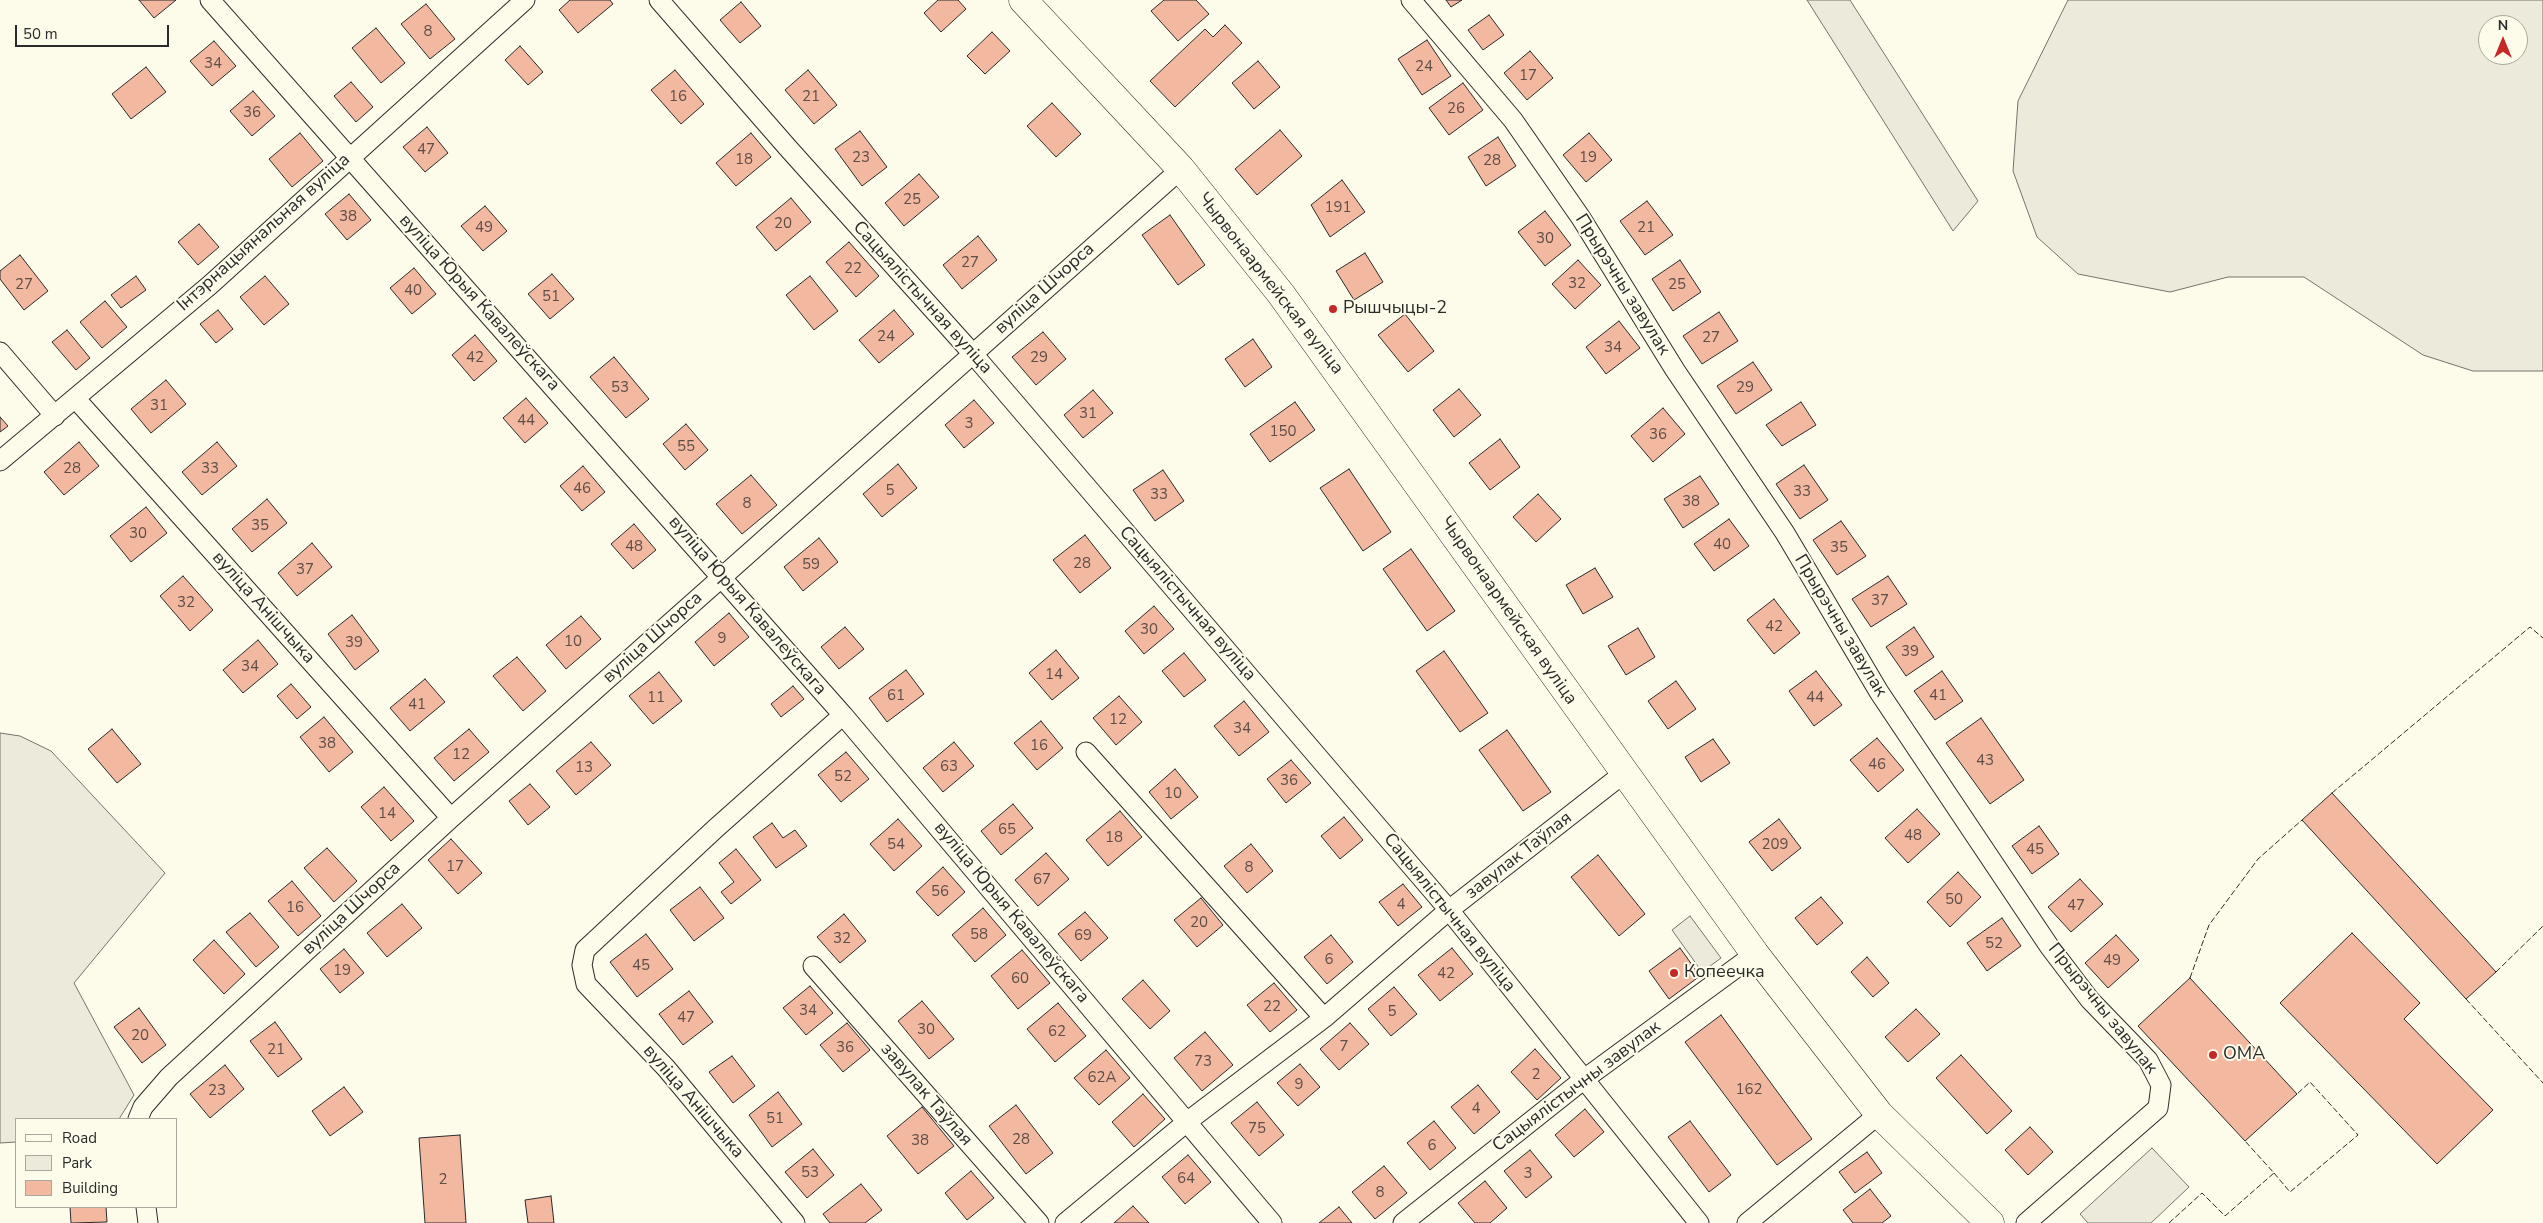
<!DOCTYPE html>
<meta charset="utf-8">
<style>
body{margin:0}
#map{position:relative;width:2543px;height:1223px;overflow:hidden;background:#fdfbea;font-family:"Nunito Sans",sans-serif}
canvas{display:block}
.legend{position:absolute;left:15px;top:1118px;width:162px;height:90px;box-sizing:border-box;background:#fdfbea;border:1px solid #a9a89e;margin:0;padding:6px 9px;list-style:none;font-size:15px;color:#2b2b2b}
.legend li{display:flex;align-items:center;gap:10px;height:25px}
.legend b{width:25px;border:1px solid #a9a89e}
.north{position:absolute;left:2478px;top:15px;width:50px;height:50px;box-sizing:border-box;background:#fdfbea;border:1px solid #a9a89e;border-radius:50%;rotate:0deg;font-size:14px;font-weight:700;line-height:20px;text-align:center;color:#2b2b2b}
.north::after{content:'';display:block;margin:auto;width:18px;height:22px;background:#c62828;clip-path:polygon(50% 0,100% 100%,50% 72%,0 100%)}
.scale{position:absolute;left:15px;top:25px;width:154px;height:22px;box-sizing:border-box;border:2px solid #2b2b2b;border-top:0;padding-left:6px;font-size:15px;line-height:18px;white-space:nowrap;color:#2b2b2b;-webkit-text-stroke:4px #fdfbea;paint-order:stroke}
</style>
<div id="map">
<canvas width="2543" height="1223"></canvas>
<ul class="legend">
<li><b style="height:6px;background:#fdfbea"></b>Road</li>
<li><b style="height:14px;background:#ecebdb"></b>Park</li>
<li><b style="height:14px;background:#f2b8a0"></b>Building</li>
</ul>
<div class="north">N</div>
<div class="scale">50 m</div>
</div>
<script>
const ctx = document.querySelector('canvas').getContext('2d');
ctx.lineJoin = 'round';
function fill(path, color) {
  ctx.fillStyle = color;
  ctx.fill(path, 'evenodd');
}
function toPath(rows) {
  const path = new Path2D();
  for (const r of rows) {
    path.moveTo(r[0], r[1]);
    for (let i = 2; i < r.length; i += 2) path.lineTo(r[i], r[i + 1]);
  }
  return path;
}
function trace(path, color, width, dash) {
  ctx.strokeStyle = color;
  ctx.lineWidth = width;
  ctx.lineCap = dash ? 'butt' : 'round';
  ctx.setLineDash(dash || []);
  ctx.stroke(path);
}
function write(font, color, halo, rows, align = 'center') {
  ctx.font = font + ' "Nunito Sans",sans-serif';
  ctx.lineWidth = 4;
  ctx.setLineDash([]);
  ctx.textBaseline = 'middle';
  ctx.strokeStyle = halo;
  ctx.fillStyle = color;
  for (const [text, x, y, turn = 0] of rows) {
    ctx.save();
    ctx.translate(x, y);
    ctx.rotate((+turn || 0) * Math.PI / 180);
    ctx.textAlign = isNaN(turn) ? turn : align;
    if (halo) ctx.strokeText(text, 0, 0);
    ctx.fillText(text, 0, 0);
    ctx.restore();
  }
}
const green = toPath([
 [1807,0,1850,0,1978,201,1953,231,1807,0],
 [2068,0,2543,0,2543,371,2473,371,2423,355,2304,277,2228,277,2170,292,2078,274,2037,237,2013,171,2018,101,2068,0],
 [2488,25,2518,25,2518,55,2488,55,2488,25],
 [0,733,20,736,51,751,165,873,74,983,134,1095,119,1119,16,1119,16,1142,0,1143,0,733]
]);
fill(green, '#ecebdb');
trace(green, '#74746e', 1);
const parking = toPath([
 [1690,916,1721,958,1702,972,1672,930,1690,916],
 [2152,1148,2189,1187,2151,1223,2088,1223,2080,1214,2152,1148]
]);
fill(parking, '#eceadb');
trace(parking, '#74746e', 1);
const building = toPath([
 [139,0,176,0,154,18,139,0],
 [570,0,610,0,613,4,578,33,559,10,570,0],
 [938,0,958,0,966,9,941,32,924,13,938,0],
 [1164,0,1196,0,1209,14,1178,41,1151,11,1164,0],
 [1446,0,1462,0,1451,7,1446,0],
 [741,2,761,26,740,43,720,20,741,2],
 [426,4,455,39,430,59,401,24,426,4],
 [1489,15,1504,35,1483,50,1468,30,1489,15],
 [1225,25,1242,43,1175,107,1150,81,1205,29,1213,37,1225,25],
 [376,28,405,63,381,83,352,48,376,28],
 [992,32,1010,51,985,74,967,56,992,32],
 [1427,40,1451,76,1422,95,1398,59,1427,40],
 [214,41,236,66,212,86,190,61,214,41],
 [520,46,543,72,528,85,505,60,520,46],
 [1530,51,1553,78,1527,100,1504,73,1530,51],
 [1258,61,1280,87,1254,109,1232,83,1258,61],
 [146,67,166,92,131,119,112,94,146,67],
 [675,70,704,104,681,124,651,90,675,70],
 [808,70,837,105,814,124,785,90,808,70],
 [351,82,373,107,356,122,334,96,351,82],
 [1463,83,1483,110,1449,135,1429,108,1463,83],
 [253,91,275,116,252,136,230,111,253,91],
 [1052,103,1081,134,1056,157,1027,126,1052,103],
 [427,127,448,153,425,172,403,147,427,127],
 [1280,130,1302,156,1257,195,1235,169,1280,130],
 [860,131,887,167,862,186,835,149,860,131],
 [300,133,323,161,292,187,269,159,300,133],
 [751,133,771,157,736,186,716,163,751,133],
 [1589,133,1612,160,1586,182,1563,155,1589,133],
 [1498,137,1516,166,1486,186,1468,157,1498,137],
 [919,174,939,197,904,226,885,203,919,174],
 [1342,180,1365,212,1330,237,1311,205,1342,180],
 [349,194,371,220,347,240,325,214,349,194],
 [791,198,811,222,776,251,756,227,791,198],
 [1647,201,1673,235,1645,255,1620,221,1647,201],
 [485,206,507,231,483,251,461,226,485,206],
 [1545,211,1571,245,1545,266,1518,232,1545,211],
 [1170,215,1205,265,1178,285,1142,235,1170,215],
 [199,224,219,247,198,265,178,242,199,224],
 [978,236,997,260,962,289,943,265,978,236],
 [849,242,879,276,856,297,826,262,849,242],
 [1365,253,1383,282,1354,300,1336,271,1365,253],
 [20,255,48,291,24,310,0,279,0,271,20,255],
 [1578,260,1601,285,1575,309,1552,284,1578,260],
 [1680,260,1701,292,1673,311,1652,279,1680,260],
 [414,268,436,294,412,314,390,288,414,268],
 [552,274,574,299,550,319,528,294,552,274],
 [136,276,146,290,121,308,111,295,136,276],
 [265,276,289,304,264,325,240,297,265,276],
 [810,276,838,311,814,330,786,295,810,276],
 [105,301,127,327,102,348,80,322,105,301],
 [218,310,233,329,216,343,200,324,218,310],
 [894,310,914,334,879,363,859,340,894,310],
 [1719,312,1738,341,1702,364,1683,336,1719,312],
 [1405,314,1434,351,1408,372,1378,335,1405,314],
 [1619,321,1640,348,1606,374,1586,347,1619,321],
 [67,330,90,358,76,370,52,342,67,330],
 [1043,332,1066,359,1036,385,1012,357,1043,332],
 [475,335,497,361,474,381,452,355,475,335],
 [1253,339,1272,367,1245,387,1225,359,1253,339],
 [614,357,649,399,626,418,590,377,614,357],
 [1753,362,1772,390,1736,414,1717,386,1753,362],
 [166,380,186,404,151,433,131,409,166,380],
 [1459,389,1481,415,1454,437,1433,410,1459,389],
 [1093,390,1113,413,1083,438,1064,415,1093,390],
 [526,398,548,423,525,443,503,418,526,398],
 [974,400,994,423,964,448,945,425,974,400],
 [1295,402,1315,430,1270,462,1250,434,1295,402],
 [1801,402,1816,425,1782,446,1766,425,1801,402],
 [1663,408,1685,434,1653,462,1631,436,1663,408],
 [0,417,8,426,0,432,0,417],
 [686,424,708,450,685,470,663,444,686,424],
 [1500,439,1520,467,1490,490,1469,463,1500,439],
 [79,442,99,466,64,495,44,472,79,442],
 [217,442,237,466,202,495,182,472,217,442],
 [898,464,917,488,882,517,863,494,898,464],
 [1804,465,1828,500,1800,519,1776,484,1804,465],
 [583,466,605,492,582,511,560,486,583,466],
 [1349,469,1391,532,1363,551,1320,488,1349,469],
 [1163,470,1184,501,1155,521,1133,490,1163,470],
 [751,475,777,505,742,534,716,504,751,475],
 [1700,476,1719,504,1683,528,1664,499,1700,476],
 [1538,494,1561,519,1536,542,1513,517,1538,494],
 [267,499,287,523,252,552,232,529,267,499],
 [146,507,167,533,131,562,110,536,146,507],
 [1729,519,1749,546,1714,571,1694,544,1729,519],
 [1841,521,1866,556,1837,575,1813,540,1841,521],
 [634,524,656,550,633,569,611,544,634,524],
 [1085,535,1111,568,1080,593,1053,560,1085,535],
 [819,538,838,562,803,591,784,567,819,538],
 [312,543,332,567,297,596,278,573,312,543],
 [1411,549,1455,611,1427,631,1383,569,1411,549],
 [1595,568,1613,597,1583,614,1566,585,1595,568],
 [183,576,213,610,190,631,160,596,183,576],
 [1888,576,1907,604,1871,627,1852,599,1888,576],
 [1774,599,1800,633,1774,654,1747,620,1774,599],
 [1154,606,1174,629,1144,654,1125,631,1154,606],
 [729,613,749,637,714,666,695,642,729,613],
 [352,615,379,651,355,670,328,634,352,615],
 [581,616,601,639,566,669,546,645,581,616],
 [845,627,864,649,839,669,821,647,845,627],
 [1914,627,1934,657,1906,676,1886,647,1914,627],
 [1638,628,1655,657,1626,675,1608,646,1638,628],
 [258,640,278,664,243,693,223,670,258,640],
 [1056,650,1079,678,1052,700,1029,673,1056,650],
 [1444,651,1488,713,1460,732,1416,671,1444,651],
 [1184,653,1206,680,1184,697,1162,671,1184,653],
 [517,657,546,691,523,711,493,676,517,657],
 [906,670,924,694,887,722,869,698,906,670],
 [1816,671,1842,705,1814,726,1789,691,1816,671],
 [1942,671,1963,701,1935,720,1914,691,1942,671],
 [659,672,682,701,653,724,629,696,659,672],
 [425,679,445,702,410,731,390,708,425,679],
 [1676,681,1696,709,1668,729,1648,701,1676,681],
 [291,684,311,707,297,719,277,696,291,684],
 [793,686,804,699,781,717,771,704,793,686],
 [1119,696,1142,722,1116,745,1093,718,1119,696],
 [1244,701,1269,732,1239,756,1214,726,1244,701],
 [324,717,353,752,329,772,300,737,324,717],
 [1981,718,2024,780,1990,804,1946,743,1981,718],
 [1041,721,1063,748,1037,770,1014,743,1041,721],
 [112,729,141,764,117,783,88,749,112,729],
 [469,729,489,752,454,781,434,758,469,729],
 [1507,730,1551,792,1523,811,1479,750,1507,730],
 [1877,738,1904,770,1878,792,1850,760,1877,738],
 [1713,739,1730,763,1701,782,1685,757,1713,739],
 [591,742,611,765,576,795,556,771,591,742],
 [954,742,974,766,943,792,923,768,954,742],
 [846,752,869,779,841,802,818,775,846,752],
 [1291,760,1311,783,1286,803,1267,779,1291,760],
 [1175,769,1198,797,1171,819,1149,792,1175,769],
 [530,784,550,807,528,825,509,801,530,784],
 [384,787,414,821,391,841,361,807,384,787],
 [2332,793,2496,972,2466,999,2302,820,2332,793],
 [1013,804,1033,828,1001,855,981,831,1013,804],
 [1917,809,1940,834,1908,863,1885,838,1917,809],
 [1120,811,1142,837,1108,866,1086,840,1120,811],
 [1344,817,1363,840,1340,859,1321,836,1344,817],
 [898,819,922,846,894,871,870,844,898,819],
 [1779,819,1801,848,1772,871,1749,842,1779,819],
 [772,823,783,838,795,830,807,846,776,868,753,837,772,823],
 [2039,826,2059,854,2032,874,2012,846,2039,826],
 [451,839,482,873,458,894,428,860,451,839],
 [1251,844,1273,871,1247,893,1224,866,1251,844],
 [327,848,357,881,334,902,304,868,327,848],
 [736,849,761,880,731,904,721,892,734,882,719,863,736,849],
 [1046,853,1069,879,1038,906,1015,880,1046,853],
 [1598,855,1645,914,1619,936,1571,877,1598,855],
 [943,867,965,892,938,916,916,892,943,867],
 [1958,872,1981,897,1950,927,1927,902,1958,872],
 [2080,879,2103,904,2071,932,2048,907,2080,879],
 [292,881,321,916,298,936,268,901,292,881],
 [1403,884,1422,907,1398,926,1379,902,1403,884],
 [700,887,724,918,694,941,670,910,700,887],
 [1821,897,1843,923,1817,945,1795,918,1821,897],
 [1201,898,1223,925,1197,947,1174,920,1201,898],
 [402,904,422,928,387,957,367,933,402,904],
 [983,908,1006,935,975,962,952,935,983,908],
 [1085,912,1108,938,1081,961,1058,934,1085,912],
 [250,913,279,947,256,967,226,932,250,913],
 [844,914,866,941,840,963,817,937,844,914],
 [2002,918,2021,946,1987,971,1967,943,2002,918],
 [2352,933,2420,1003,2404,1019,2493,1110,2437,1164,2280,1003,2352,933],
 [646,934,673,969,637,997,610,962,646,934],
 [1331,935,1353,962,1327,984,1304,957,1331,935],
 [2116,935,2139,960,2108,988,2085,963,2116,935],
 [214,940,245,974,224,994,193,960,214,940],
 [1452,948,1473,974,1440,1001,1418,975,1452,948],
 [1680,948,1700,976,1669,999,1649,971,1680,948],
 [344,949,364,973,340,993,320,969,344,949],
 [1022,950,1050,983,1018,1009,991,976,1022,950],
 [1867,957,1889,983,1873,997,1851,972,1867,957],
 [2190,978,2297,1094,2245,1141,2138,1026,2190,978],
 [1143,980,1170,1011,1150,1029,1122,999,1143,980],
 [1274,983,1297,1010,1270,1032,1247,1005,1274,983],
 [810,986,833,1013,806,1035,783,1008,810,986],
 [1394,987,1417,1014,1391,1036,1368,1009,1394,987],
 [689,991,713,1022,683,1045,659,1014,689,991],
 [922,1001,954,1039,929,1059,898,1021,922,1001],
 [1058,1003,1086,1036,1055,1062,1027,1029,1058,1003],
 [139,1008,166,1045,142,1063,114,1027,139,1008],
 [1916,1009,1940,1034,1908,1062,1885,1037,1916,1009],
 [1721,1015,1812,1139,1777,1165,1685,1042,1721,1015],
 [275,1022,302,1059,278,1077,250,1041,275,1022],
 [847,1023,870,1050,843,1072,820,1045,847,1023],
 [1350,1023,1369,1044,1339,1070,1320,1049,1350,1023],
 [1205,1032,1233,1065,1202,1091,1174,1058,1205,1032],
 [1535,1049,1561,1078,1537,1100,1511,1072,1535,1049],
 [1106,1050,1130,1078,1099,1105,1074,1078,1106,1050],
 [1961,1055,2012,1111,1987,1134,1936,1078,1961,1055],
 [732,1056,755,1086,733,1103,709,1072,732,1056],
 [1300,1064,1320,1087,1298,1106,1277,1083,1300,1064],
 [225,1065,244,1089,210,1118,190,1094,225,1065],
 [1478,1085,1500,1112,1474,1134,1451,1107,1478,1085],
 [344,1087,363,1112,330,1136,312,1111,344,1087],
 [778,1092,802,1124,772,1147,749,1115,778,1092],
 [1143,1094,1165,1119,1134,1147,1112,1122,1143,1094],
 [1257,1102,1284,1135,1259,1156,1231,1123,1257,1102],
 [1016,1105,1053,1153,1026,1174,989,1126,1016,1105],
 [922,1107,954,1146,918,1174,887,1136,922,1107],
 [1585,1109,1604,1132,1574,1157,1555,1135,1585,1109],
 [1434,1121,1456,1148,1430,1170,1407,1143,1434,1121],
 [1690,1121,1731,1175,1709,1192,1668,1137,1690,1121],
 [2030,1127,2053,1152,2028,1175,2005,1150,2030,1127],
 [460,1135,466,1223,425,1223,419,1138,460,1135],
 [813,1149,834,1175,807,1198,785,1172,813,1149],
 [1530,1150,1552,1177,1526,1198,1504,1171,1530,1150],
 [1867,1152,1882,1173,1855,1193,1839,1172,1867,1152],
 [1188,1155,1211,1182,1185,1204,1162,1177,1188,1155],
 [1384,1166,1407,1193,1375,1219,1352,1192,1384,1166],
 [971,1171,994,1198,967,1220,945,1193,971,1171],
 [1485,1181,1507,1208,1490,1223,1475,1223,1458,1203,1485,1181],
 [861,1184,882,1210,865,1223,830,1223,823,1214,861,1184],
 [1870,1189,1891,1216,1882,1223,1853,1223,1843,1210,1870,1189],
 [551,1196,554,1223,528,1223,525,1200,551,1196],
 [1133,1206,1149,1223,1114,1223,1133,1206],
 [70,1207,106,1207,107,1222,71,1223,70,1207],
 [1339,1207,1352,1223,1319,1223,1339,1207]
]);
fill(building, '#f2b8a0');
trace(building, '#2b2b2b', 1);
const street = toPath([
 [210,0,843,715,1272,1223],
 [659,0,788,148,973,354,1449,910,1699,1223],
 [1411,0,1513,120,1581,218,1675,370,1785,533,1879,692,2049,946,2090,1000,2148,1060,2161,1085,2158,1108,2026,1223],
 [0,352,55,416],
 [75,398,451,818],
 [0,461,210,285,525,0],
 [1086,752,1324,1018],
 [813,966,1039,1223],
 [138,1119,143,1107,169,1077,451,818,1181,169],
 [146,1207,148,1223],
 [795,1223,666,1068,586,984,582,965,585,950,715,829,843,715],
 [1065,1223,1188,1121,1324,1018,1449,910,1623,774],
 [1403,1223,1583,1080,1755,954],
 [1747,1223,1879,1114]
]);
const highway = toPath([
 [1023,0,1181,169,1281,294,1755,954,1879,1114,1990,1223]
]);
trace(street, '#2b2b2b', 21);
trace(highway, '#2b2b2b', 29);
trace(street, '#fdfbea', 19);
trace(highway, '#fdfbea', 28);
trace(toPath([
 [2332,793,2530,627,2543,638],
 [2496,972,2543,926],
 [2190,978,2209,925,2258,859,2302,820],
 [2466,999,2543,1083],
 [2274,1173,2290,1192,2358,1135,2310,1082,2297,1094],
 [2169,1223,2202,1193,2225,1216,2274,1173,2245,1141]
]), '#2b2b2b', 1, [6, 2.5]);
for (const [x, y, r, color] of [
 [1333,309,5,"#c62828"],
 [1674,973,5,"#c62828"],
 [2213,1055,5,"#c62828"]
]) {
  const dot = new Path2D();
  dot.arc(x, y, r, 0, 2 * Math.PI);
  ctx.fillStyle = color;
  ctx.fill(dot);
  trace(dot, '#fdfbea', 2);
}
write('15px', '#5d4e48', null, [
 ["8",428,32],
 ["34",213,64],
 ["24",1424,67],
 ["17",1528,76],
 ["16",678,97],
 ["21",811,97],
 ["26",1456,109],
 ["36",252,113],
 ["47",426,150],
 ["23",861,158],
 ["19",1588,158],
 ["18",744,160],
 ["28",1492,161],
 ["25",912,200],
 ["191",1338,208],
 ["38",348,217],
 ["20",783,224],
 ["49",484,228],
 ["21",1646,228],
 ["30",1545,239],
 ["27",970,263],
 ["22",853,269],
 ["32",1577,284],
 ["27",24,285],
 ["25",1677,285],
 ["40",413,291],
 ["51",551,297],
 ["24",886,337],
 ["27",1711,338],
 ["34",1613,348],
 ["42",475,358],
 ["29",1039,358],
 ["53",620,388],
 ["29",1745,388],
 ["31",159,406],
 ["31",1088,414],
 ["44",526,421],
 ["3",969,424],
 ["150",1283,432],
 ["36",1658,435],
 ["55",686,447],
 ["28",72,469],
 ["33",210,469],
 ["46",582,489],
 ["5",890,491],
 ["33",1802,492],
 ["33",1159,495],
 ["38",1691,502],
 ["8",747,504],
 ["35",260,526],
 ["30",138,534],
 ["40",1722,545],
 ["48",634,547],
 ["35",1839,548],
 ["28",1082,564],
 ["59",811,565],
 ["37",305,570],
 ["37",1880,601],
 ["32",186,603],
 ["42",1774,627],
 ["30",1149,630],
 ["9",722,639],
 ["10",573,642],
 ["39",354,643],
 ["39",1910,652],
 ["34",250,667],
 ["14",1054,675],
 ["61",896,696],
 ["41",1938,696],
 ["11",656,698],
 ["44",1815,698],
 ["41",417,705],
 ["12",1118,720],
 ["34",1242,729],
 ["38",327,744],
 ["16",1039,746],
 ["12",461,755],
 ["43",1985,761],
 ["46",1877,765],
 ["63",949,767],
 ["13",584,768],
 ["52",843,777],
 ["36",1289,781],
 ["10",1173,794],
 ["14",387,814],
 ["65",1007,830],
 ["48",1913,836],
 ["18",1114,838],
 ["54",896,845],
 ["209",1775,845],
 ["45",2035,850],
 ["17",455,867],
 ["8",1249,868],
 ["67",1042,880],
 ["56",940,892],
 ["50",1954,900],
 ["4",1401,905],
 ["47",2076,906],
 ["16",295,908],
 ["20",1199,923],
 ["58",979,935],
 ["69",1083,936],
 ["32",842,939],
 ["52",1994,944],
 ["6",1329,960],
 ["49",2112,961],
 ["45",641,966],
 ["19",342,971],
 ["42",1446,974],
 ["60",1020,979],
 ["22",1272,1007],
 ["34",808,1011],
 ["5",1392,1012],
 ["47",686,1018],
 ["30",926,1030],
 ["62",1057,1032],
 ["20",140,1036],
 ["7",1344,1047],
 ["36",845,1048],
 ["21",276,1050],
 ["73",1203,1062],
 ["2",1536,1075],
 ["62А",1102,1078],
 ["9",1299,1085],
 ["162",1749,1090],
 ["23",217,1091],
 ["4",1476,1109],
 ["51",775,1119],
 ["75",1257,1129],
 ["28",1021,1140],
 ["38",920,1141],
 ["6",1432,1146],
 ["53",810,1173],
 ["3",1528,1174],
 ["64",1186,1179],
 ["2",443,1180],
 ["8",1380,1193]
]);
write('18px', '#2b2b2b', '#fdfbea', [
 ["Інтэрнацыянальная вуліца",264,233,-42],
 ["Чырвонаармейская вуліца",1270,284,52],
 ["Прырэчны завулак",1622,285,58],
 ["вуліца Шчорса",1045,289,-42],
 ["Сацыялістычная вуліца",922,298,48],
 ["вуліца Юрыя Кавалеўскага",479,303,48],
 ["Сацыялістычная вуліца",1187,604,49],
 ["вуліца Юрыя Кавалеўскага",747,606,49],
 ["вуліца Анішчыка",263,608,48],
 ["Чырвонаармейская вуліца",1508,611,55],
 ["Прырэчны завулак",1840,626,59],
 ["вуліца Шчорса",653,638,-42],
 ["завулак Таўлая",1519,856,-38],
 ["вуліца Шчорса",352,909,-43],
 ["вуліца Юрыя Кавалеўскага",1011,913,50],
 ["Сацыялістычная вуліца",1449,913,51],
 ["Прырэчны завулак",2102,1009,51],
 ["Сацыялістычны завулак",1577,1087,-37],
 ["завулак Таўлая",926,1095,49],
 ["вуліца Анішчыка",693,1102,49]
]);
write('18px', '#2b2b2b', '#fdfbea', [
 ["Рышчыцы-2",1343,309],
 ["Копеечка",1684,973],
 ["ОМА",2223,1055]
], 'left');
</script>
